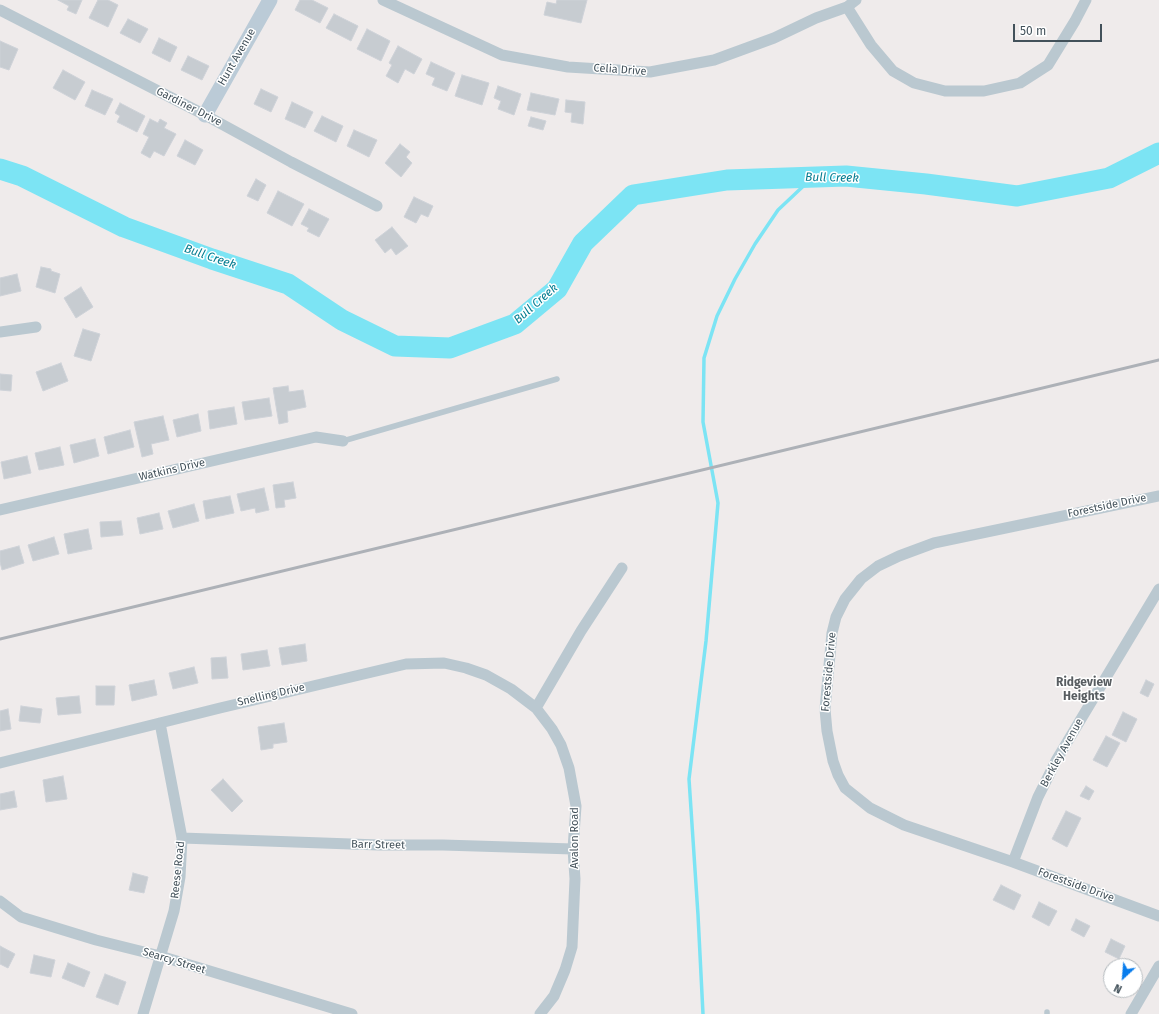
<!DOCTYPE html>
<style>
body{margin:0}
#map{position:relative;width:1159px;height:1014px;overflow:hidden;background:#efebeb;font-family:"Fira Sans",sans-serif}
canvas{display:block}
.north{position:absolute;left:1103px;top:958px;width:40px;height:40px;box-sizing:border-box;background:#fff;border:1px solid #b3b9bd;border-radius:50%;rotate:206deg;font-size:11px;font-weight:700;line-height:16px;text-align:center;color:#42515a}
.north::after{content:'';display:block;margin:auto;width:14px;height:18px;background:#077ced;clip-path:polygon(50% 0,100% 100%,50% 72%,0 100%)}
.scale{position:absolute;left:1013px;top:24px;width:89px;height:18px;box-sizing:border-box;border:2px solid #42515a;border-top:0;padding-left:5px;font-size:12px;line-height:14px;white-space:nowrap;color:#42515a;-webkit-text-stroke:3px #fff;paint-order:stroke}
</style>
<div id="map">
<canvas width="1159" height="1014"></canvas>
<div class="north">N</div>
<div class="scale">50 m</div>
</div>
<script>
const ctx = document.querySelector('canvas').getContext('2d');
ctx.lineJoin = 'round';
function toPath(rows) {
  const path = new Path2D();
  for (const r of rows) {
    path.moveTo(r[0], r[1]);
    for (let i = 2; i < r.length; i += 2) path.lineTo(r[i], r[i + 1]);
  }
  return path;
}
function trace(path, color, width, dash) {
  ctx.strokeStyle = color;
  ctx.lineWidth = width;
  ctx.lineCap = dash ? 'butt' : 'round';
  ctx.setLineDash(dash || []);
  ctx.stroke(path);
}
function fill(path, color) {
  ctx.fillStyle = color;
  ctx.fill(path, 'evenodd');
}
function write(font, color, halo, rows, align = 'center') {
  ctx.font = font + ' "Fira Sans",sans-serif';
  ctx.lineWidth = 3;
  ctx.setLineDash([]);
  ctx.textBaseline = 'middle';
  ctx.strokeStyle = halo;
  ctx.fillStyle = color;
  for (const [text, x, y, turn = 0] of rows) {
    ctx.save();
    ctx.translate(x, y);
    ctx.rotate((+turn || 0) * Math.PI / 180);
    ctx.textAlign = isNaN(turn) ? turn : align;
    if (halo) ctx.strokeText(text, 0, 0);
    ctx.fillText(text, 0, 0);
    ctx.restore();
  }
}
trace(toPath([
 [703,1014,698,915,689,779,706,641,718,503,703,422,704,358,717,316,735,279,755,244,778,210,813,177]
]), '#7ce4f4', 3.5);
trace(toPath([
 [0,169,22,176,124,227,212,259,288,284,342,320,395,346,450,348,515,324,557,289,583,243,633,195,727,180,846,176,926,184,1017,196,1109,178,1159,153]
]), '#7ce4f4', 21);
const building = toPath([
 [58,0,82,0,76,14,67,10,69,6,58,0],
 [98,0,108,0,118,5,108,27,89,18,98,0],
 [300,0,312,0,328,8,320,23,295,10,300,0],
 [557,0,587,0,581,23,544,15,547,2,556,4,557,0],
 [334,14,358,26,351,41,326,28,334,14],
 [128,19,148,29,140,43,120,33,128,19],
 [367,29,390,41,381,61,357,49,367,29],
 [159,38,177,47,170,62,152,53,159,38],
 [0,41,18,49,9,70,0,67,0,41],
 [398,46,422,59,414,74,405,69,398,83,386,76,392,65,389,63,398,46],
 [188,56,209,66,202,80,181,70,188,56],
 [431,62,455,73,447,91,432,85,435,78,426,74,431,62],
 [63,70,85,82,75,100,53,88,63,70],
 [462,75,489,83,482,105,455,96,462,75],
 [498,86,521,94,514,115,498,109,501,101,494,98,498,86],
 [261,89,278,97,271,112,254,104,261,89],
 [92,90,113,99,105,115,85,106,92,90],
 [531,93,559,99,555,115,527,110,531,93],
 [566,100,585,102,583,124,571,122,572,113,565,112,566,100],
 [292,102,313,112,305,128,285,119,292,102],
 [120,103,145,116,137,132,117,122,120,116,115,113,120,103],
 [322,116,343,126,336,142,314,131,322,116],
 [531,117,546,121,543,130,528,126,531,117],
 [150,119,158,123,160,119,167,123,164,128,176,134,164,156,154,151,150,158,141,153,149,137,143,134,150,119],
 [354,130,377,140,369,157,347,146,354,130],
 [185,140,203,150,195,165,177,156,185,140],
 [400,144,410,152,406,157,412,163,401,177,385,163,400,144],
 [256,179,266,185,258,201,247,196,256,179],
 [278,191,304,204,292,226,267,213,278,191],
 [414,197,433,206,428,217,421,214,416,223,404,217,414,197],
 [309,209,329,219,319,237,307,231,309,228,301,224,309,209],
 [392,227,408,246,396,255,391,248,385,253,375,240,392,227],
 [41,267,51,269,51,271,60,274,55,293,36,287,41,267],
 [17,274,21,291,0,296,0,278,17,274],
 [81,287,93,307,76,318,64,298,81,287],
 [83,329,100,334,91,361,74,356,83,329],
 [61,363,68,381,43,391,36,372,61,363],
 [0,374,12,375,11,391,0,390,0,374],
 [288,386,289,392,303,390,306,407,287,411,288,422,279,424,273,388,288,386],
 [269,398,272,416,245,420,242,402,269,398],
 [234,407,237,424,210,429,208,411,234,407],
 [198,414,201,431,177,437,173,420,198,414],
 [163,416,169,440,151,444,153,454,142,457,134,422,163,416],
 [130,430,134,447,108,454,104,437,130,430],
 [95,439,99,456,74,463,70,445,95,439],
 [60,447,64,465,39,470,35,453,60,447],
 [27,456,31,473,4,479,1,462,27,456],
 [293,482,296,498,284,500,285,507,276,508,273,485,293,482],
 [264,488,269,510,256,513,255,508,241,511,237,494,264,488],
 [230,496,234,513,206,519,203,501,230,496],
 [194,504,199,521,173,528,168,511,194,504],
 [159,513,163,529,140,534,137,518,159,513],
 [121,521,123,535,101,537,100,522,121,521],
 [88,529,92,549,68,554,64,534,88,529],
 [54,537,59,554,33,561,28,545,54,537],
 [19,546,24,563,2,570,0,562,0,551,19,546],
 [305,644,307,661,282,665,279,648,305,644],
 [267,650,270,666,243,670,241,654,267,650],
 [226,657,228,678,212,679,211,658,226,657],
 [194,667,198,683,173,689,169,673,194,667],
 [154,680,157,695,132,701,129,685,154,680],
 [1146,680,1154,684,1148,697,1140,693,1146,680],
 [96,686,115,686,114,705,96,705,96,686],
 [79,696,81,713,58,715,56,698,79,696],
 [21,706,42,709,40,723,19,721,21,706],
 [8,709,11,729,0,731,0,711,8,709],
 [1123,712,1137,719,1126,742,1112,735,1123,712],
 [284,723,287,742,273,744,273,748,261,750,258,727,284,723],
 [1106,736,1120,743,1107,767,1093,760,1106,736],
 [63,776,67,799,46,802,43,780,63,776],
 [223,779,243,801,232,812,211,790,223,779],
 [1086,786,1094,791,1089,800,1080,796,1086,786],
 [14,791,17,807,0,810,0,794,14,791],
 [1066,811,1081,818,1067,847,1052,839,1066,811],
 [133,873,148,877,144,893,129,890,133,873],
 [1001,885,1021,895,1014,910,993,900,1001,885],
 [1039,902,1057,911,1049,926,1032,917,1039,902],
 [1076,919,1090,926,1084,937,1071,930,1076,919],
 [1111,939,1125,946,1119,959,1105,952,1111,939],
 [0,946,15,954,8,968,0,964,0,946],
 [34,955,55,960,51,977,30,973,34,955],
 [68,963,90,972,84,987,62,978,68,963],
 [105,974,126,982,118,1005,96,997,105,974]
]);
fill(building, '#c7ccd1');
trace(building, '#ced2d8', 1);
trace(toPath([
 [343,441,557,379],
 [1047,1014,1047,1012]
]), '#bac8d0', 5.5);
trace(toPath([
 [383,0,502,55,568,67,650,72,714,60,774,38,816,18,847,7,856,0],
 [847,7,871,45,893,71,914,83,945,91,984,91,1020,83,1048,65,1075,21,1086,0],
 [0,10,205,115,291,162,377,206],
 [0,332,36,327],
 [1159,496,934,543,899,556,878,566,861,579,845,599,836,617,832,633,825,709,827,731,833,761,838,775,845,788,870,808,904,825,1013,862,1159,916],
 [0,510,316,437,343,441],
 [536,708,581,631,622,568],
 [0,763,220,708,406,664,444,663,466,668,486,675,511,689,536,708,552,729,561,745,569,768,576,806,573,849,575,879,572,947,565,970,554,996,540,1014],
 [182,838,379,845,443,845,573,849],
 [1013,862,1038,797,1057,759,1159,589],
 [0,901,21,917,96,940,160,956,352,1014],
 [143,1014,174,911,180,877,182,838,160,723],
 [1131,1014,1159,966]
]), '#bac8d0', 11);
trace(toPath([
 [205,115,270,0]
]), '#bbcbd7', 15);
trace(toPath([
 [0,639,1159,360]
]), '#adb1b7', 3);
write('11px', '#42515a', '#fff', [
 ["Hunt Avenue",237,57,-60],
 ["Celia Drive",620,70,4],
 ["Gardiner Drive",189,107,27],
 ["Watkins Drive",172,470,-13],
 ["Forestside Drive",1107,506,-12],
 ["Forestside Drive",829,672,-85],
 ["Snelling Drive",271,695,-13],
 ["Berkley Avenue",1062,753,-61],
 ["Avalon Road",575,838,-90],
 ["Barr Street",378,845,1],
 ["Reese Road",178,870,-84],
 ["Forestside Drive",1076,885,20],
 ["Searcy Street",174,961,17]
]);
write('italic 12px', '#037c90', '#fff', [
 ["Bull Creek",832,178,1],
 ["Bull Creek",210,257,19],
 ["Bull Creek",536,304,-41]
]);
write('bold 12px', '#585d61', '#fff', [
 ["Ridgeview",1084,683],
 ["Heights",1084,697]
]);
</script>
